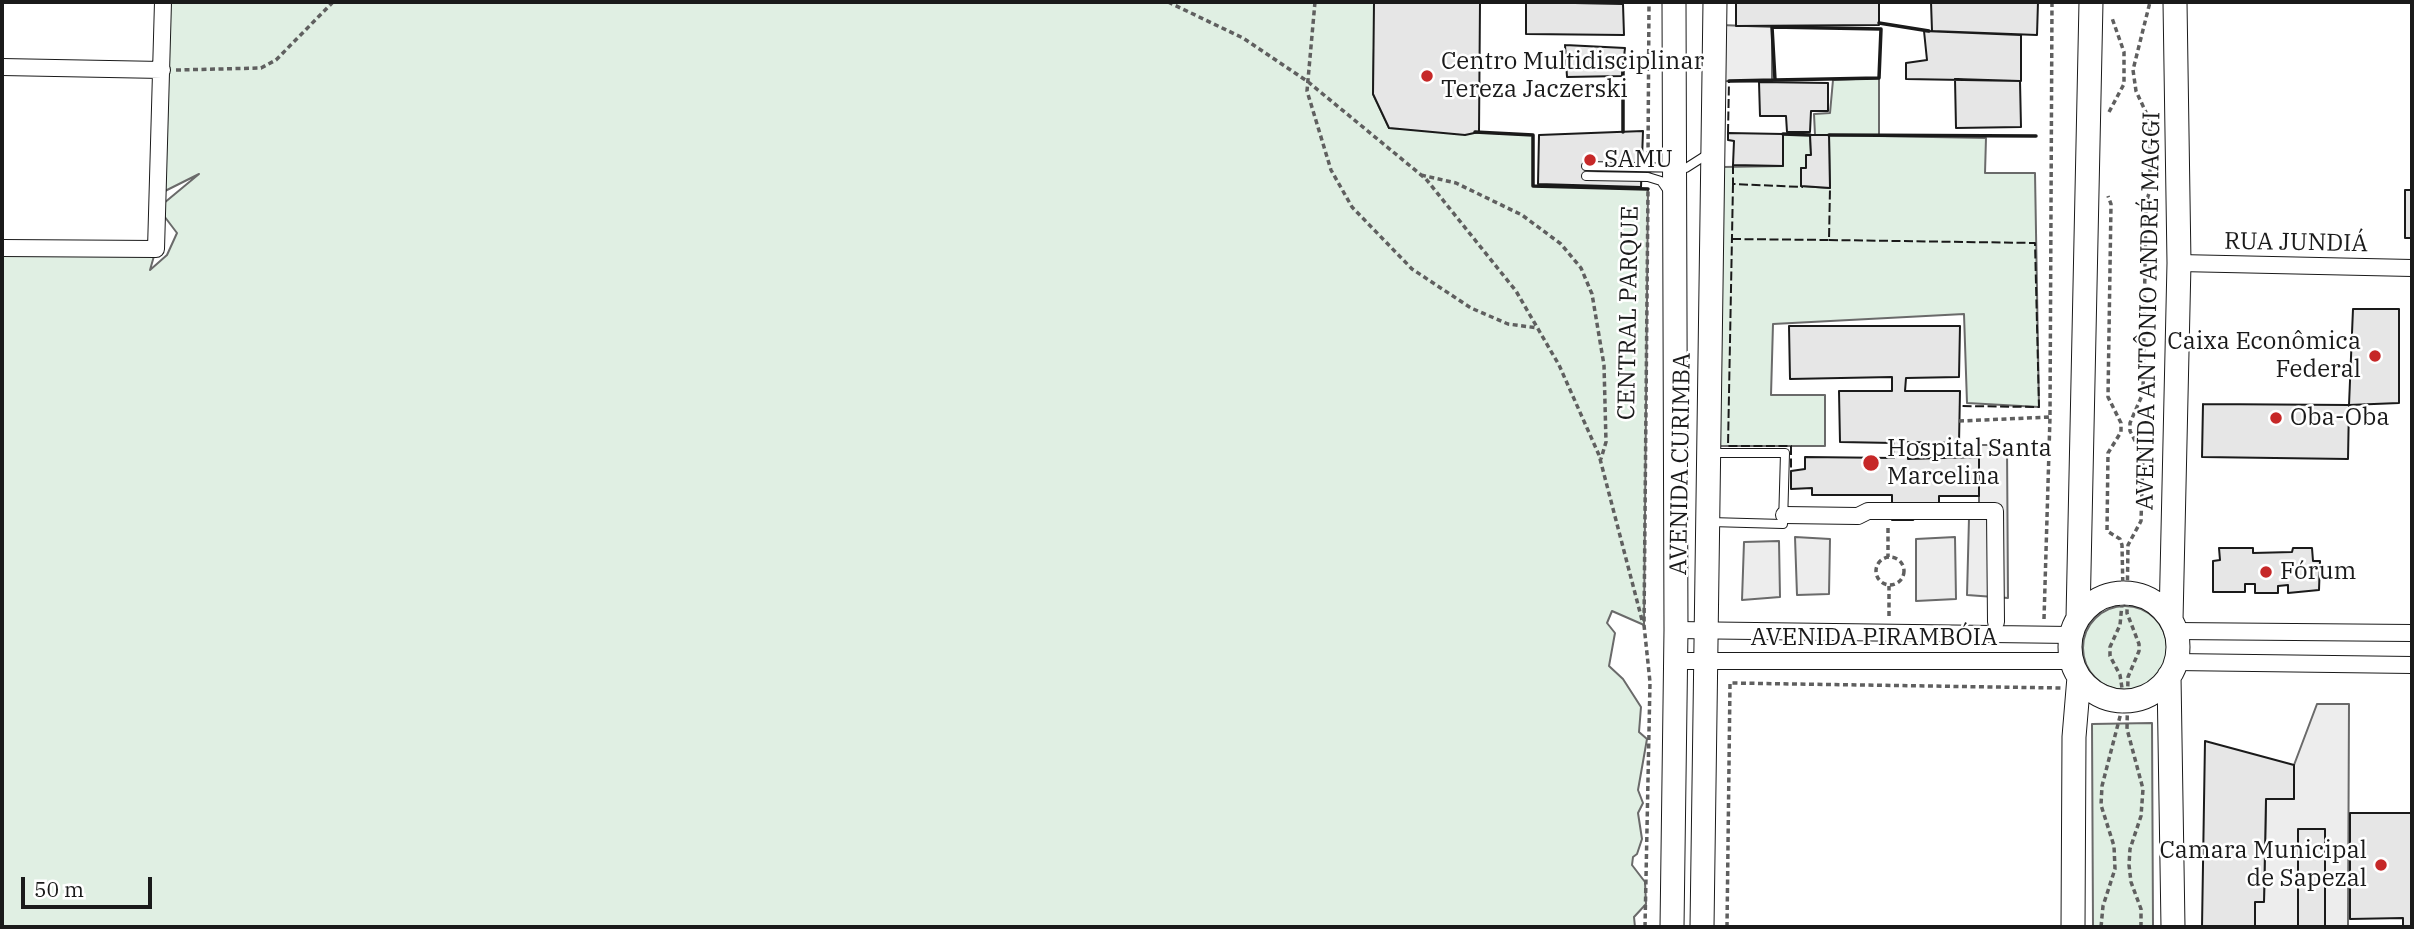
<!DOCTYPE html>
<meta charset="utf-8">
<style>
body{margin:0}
#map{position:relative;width:2414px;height:929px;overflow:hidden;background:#fff;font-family:"IBM Plex Serif",serif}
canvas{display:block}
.frame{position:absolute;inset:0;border:4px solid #1a1a1a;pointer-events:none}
.scale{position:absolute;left:21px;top:877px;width:131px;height:32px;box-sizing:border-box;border:4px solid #1a1a1a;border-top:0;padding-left:9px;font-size:21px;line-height:24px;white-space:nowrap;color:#1a1a1a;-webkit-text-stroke:5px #fff;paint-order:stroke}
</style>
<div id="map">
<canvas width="2414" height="929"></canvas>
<div class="frame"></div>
<div class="scale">50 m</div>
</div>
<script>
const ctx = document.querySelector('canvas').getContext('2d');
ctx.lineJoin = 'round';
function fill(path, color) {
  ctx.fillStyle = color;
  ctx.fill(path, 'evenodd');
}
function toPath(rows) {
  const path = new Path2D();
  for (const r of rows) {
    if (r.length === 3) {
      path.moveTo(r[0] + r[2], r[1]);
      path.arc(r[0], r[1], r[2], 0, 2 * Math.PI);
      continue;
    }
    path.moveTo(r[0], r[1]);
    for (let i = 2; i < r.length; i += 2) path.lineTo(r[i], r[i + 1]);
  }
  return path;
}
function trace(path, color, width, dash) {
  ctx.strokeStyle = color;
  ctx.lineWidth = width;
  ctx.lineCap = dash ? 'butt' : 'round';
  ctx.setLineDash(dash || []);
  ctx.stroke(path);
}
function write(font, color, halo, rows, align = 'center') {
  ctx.font = font + ' "IBM Plex Serif",serif';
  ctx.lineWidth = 5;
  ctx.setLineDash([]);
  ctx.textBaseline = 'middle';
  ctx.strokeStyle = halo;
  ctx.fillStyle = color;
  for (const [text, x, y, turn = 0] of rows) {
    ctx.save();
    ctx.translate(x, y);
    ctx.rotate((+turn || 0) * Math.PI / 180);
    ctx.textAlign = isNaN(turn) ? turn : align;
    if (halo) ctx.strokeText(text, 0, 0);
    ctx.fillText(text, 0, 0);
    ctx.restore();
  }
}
const green = toPath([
 [163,2,1375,2,1373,94,1389,128,1533,135,1533,186,1648,189,1644,625,1612,611,1607,623,1615,633,1609,666,1623,679,1641,707,1639,732,1647,739,1638,790,1643,803,1638,813,1642,839,1637,854,1633,857,1632,865,1645,882,1646,904,1634,917,1635,927,2,927,2,248,156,249,150,270,167,255,177,233,158,208,199,174,159,194,163,2],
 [1879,78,1879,136,1986,138,1985,173,2035,173,2039,407,1967,403,1964,314,1773,324,1771,395,1825,395,1825,446,1717,446,1723,167,1783,166,1783,134,1810,135,1811,155,1806,168,1801,168,1801,186,1830,188,1829,135,1815,135,1814,114,1830,113,1833,80,1879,78],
 [2125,648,42],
 [2152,723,2153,927,2093,927,2092,724,2152,723]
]);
fill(green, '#e0efe3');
trace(green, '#6a6a6a', 2);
const parking = toPath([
 [1721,25,1772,27,1772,82,1721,81,1721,25],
 [1979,445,2007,445,2008,598,1967,595,1969,518,1979,517,1979,445],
 [1795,537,1830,539,1829,594,1797,595,1795,537],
 [1955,537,1956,599,1916,601,1916,539,1955,537],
 [1779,541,1780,597,1742,600,1744,542,1779,541],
 [2317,704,2349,704,2348,927,2255,927,2255,902,2264,901,2266,799,2294,799,2294,765,2317,704]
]);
fill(parking, '#ededed');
trace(parking, '#6a6a6a', 2);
const building = toPath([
 [1374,2,1480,2,1479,132,1465,135,1389,128,1373,94,1374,2],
 [1526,2,1623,4,1624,35,1526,34,1526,2],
 [1736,2,1879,2,1879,25,1736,26,1736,2],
 [1931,2,2038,2,2037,35,1932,31,1931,2],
 [1924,31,2021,35,2021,81,1906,79,1906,63,1927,60,1924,31],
 [1565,45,1625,48,1622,76,1567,77,1565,45],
 [1955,79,2020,81,2021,127,1956,128,1955,79],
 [1759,82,1828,83,1828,111,1811,111,1810,132,1787,132,1786,116,1760,116,1759,82],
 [1643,131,1641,187,1538,184,1539,135,1643,131],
 [1728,133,1783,134,1783,166,1733,165,1734,141,1728,140,1728,133],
 [1810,135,1829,135,1830,188,1801,186,1801,168,1806,168,1806,155,1811,155,1810,135],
 [2405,190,2412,190,2412,238,2405,238,2405,190],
 [2353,309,2399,309,2399,403,2349,405,2353,309],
 [1789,326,1960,326,1959,377,1906,378,1905,391,1960,391,1959,443,1908,442,1908,459,1979,457,1979,496,1939,496,1939,509,1923,509,1913,520,1892,520,1892,495,1812,495,1812,488,1791,489,1791,471,1805,469,1805,457,1894,458,1894,443,1840,442,1839,391,1892,391,1892,377,1790,379,1789,326],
 [2203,404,2349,405,2348,459,2202,457,2203,404],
 [2219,548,2253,548,2253,553,2292,552,2293,548,2312,548,2313,561,2320,561,2319,590,2288,593,2288,585,2278,586,2278,593,2255,593,2255,584,2245,584,2245,592,2213,592,2213,561,2220,560,2219,548],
 [2205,741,2294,765,2294,799,2266,799,2264,902,2255,902,2255,927,2202,927,2205,741],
 [2350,813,2412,813,2412,927,2403,927,2403,918,2350,919,2350,813],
 [2298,829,2325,829,2325,927,2298,927,2298,829]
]);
fill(building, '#e6e6e6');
trace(building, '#1a1a1a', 2);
const lane = toPath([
 [1586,166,1686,168,1708,154],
 [1586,176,1648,177,1661,181,1668,191],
 [1710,522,1783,524,1785,453,1711,453]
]);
const street = toPath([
 [2,67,162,70],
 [2,248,156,249,163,2],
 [2179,263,2412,268],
 [1784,515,1858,516,1868,511,1995,511,1996,622],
 [1676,630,2071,635],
 [2175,631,2412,633],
 [1675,661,2072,661],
 [2175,662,2412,665]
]);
const secondary = toPath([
 [2124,647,54],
 [2078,618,2091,2],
 [2171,620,2179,263,2175,2],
 [2169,676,2173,927],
 [1672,927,1676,630,1674,2],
 [1702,927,1715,2],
 [2073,927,2074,737,2079,677]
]);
trace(lane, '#1a1a1a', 10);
trace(street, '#1a1a1a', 18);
trace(secondary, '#1a1a1a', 25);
trace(toPath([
 [1168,2,1243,38,1307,81,1426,179,1516,291,1559,365,1599,455,1642,620],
 [1315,2,1307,91,1331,170,1352,207,1412,269,1471,308,1508,324,1538,328],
 [176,70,261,68,276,60,333,2],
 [2109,112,2124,84,2124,52,2112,18],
 [1648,156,1649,2],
 [1421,175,1456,183,1522,215,1561,244,1581,268,1592,294,1604,365,1606,442,1601,459],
 [1959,421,2050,417],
 [1888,528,1888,557],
 [1890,571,14],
 [1889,616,1889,586],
 [2044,619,2050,417,2052,2],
 [1645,927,1650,682,1644,625,1648,188],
 [1727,927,1730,683,2061,688],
 [2101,927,2103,906,2115,869,2114,846,2101,805,2102,786,2124,701,2120,675,2110,656,2110,647,2120,625,2123,593,2122,545,2120,539,2107,531,2108,453,2121,432,2121,423,2108,397,2111,204,2108,196],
 [2141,927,2141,909,2131,882,2129,865,2130,849,2141,816,2143,789,2127,729,2128,677,2139,651,2139,644,2127,613,2128,545,2141,521,2143,456,2130,431,2130,423,2143,393,2146,203,2150,190,2150,121,2136,91,2133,70,2150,2]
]), '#5f5f5f', 3.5, [5, 3.5]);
trace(lane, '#fff', 8);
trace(street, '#fff', 16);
trace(secondary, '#fff', 23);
trace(toPath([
 [1728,133,1729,81],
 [1733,165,1733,184,1803,187],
 [1733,184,1728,446,1791,446,1791,471],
 [1732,239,1829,240,1830,188],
 [1829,240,2035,243,2039,407,1959,406]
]), '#1a1a1a', 2, [9, 3.5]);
trace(toPath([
 [1879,23,1929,31],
 [1623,71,1623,132],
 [1729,81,1775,80,1879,78,1881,29,1772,27,1775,80],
 [1475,132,1533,135,1533,186,1648,189],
 [1783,134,1810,135],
 [1829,135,2036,136]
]), '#1a1a1a', 3.5);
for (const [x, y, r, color] of [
 [1427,76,7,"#c62828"],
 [1590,160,7,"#c62828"],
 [2375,356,7,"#c62828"],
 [2276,418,7,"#c62828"],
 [1871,463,9,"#c62828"],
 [2266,572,7,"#c62828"],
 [2381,865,7,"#c62828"]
]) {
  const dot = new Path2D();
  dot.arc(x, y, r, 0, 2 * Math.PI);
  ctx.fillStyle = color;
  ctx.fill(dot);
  trace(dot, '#fff', 2.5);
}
write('24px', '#1a1a1a', '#fff', [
 ["Centro Multidisciplinar",1441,62],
 ["Tereza Jaczerski",1441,90],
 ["SAMU",1604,160],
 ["Caixa Econômica",2361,342,"right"],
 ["Federal",2361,370,"right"],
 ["Oba-Oba",2290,418],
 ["Hospital Santa",1887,449],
 ["Marcelina",1887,477],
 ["Fórum",2280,572],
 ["Camara Municipal",2367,851,"right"],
 ["de Sapezal",2367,879,"right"]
], 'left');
write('24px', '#1a1a1a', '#fff', [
 ["RUA JUNDIÁ",2296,243,1],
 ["AVENIDA ANTÔNIO ANDRÉ MAGGI",2149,311,-89],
 ["CENTRAL PARQUE",1629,313,-89],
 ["AVENIDA CURIMBA",1681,464,-89],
 ["AVENIDA PIRAMBÓIA",1874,638]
]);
</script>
